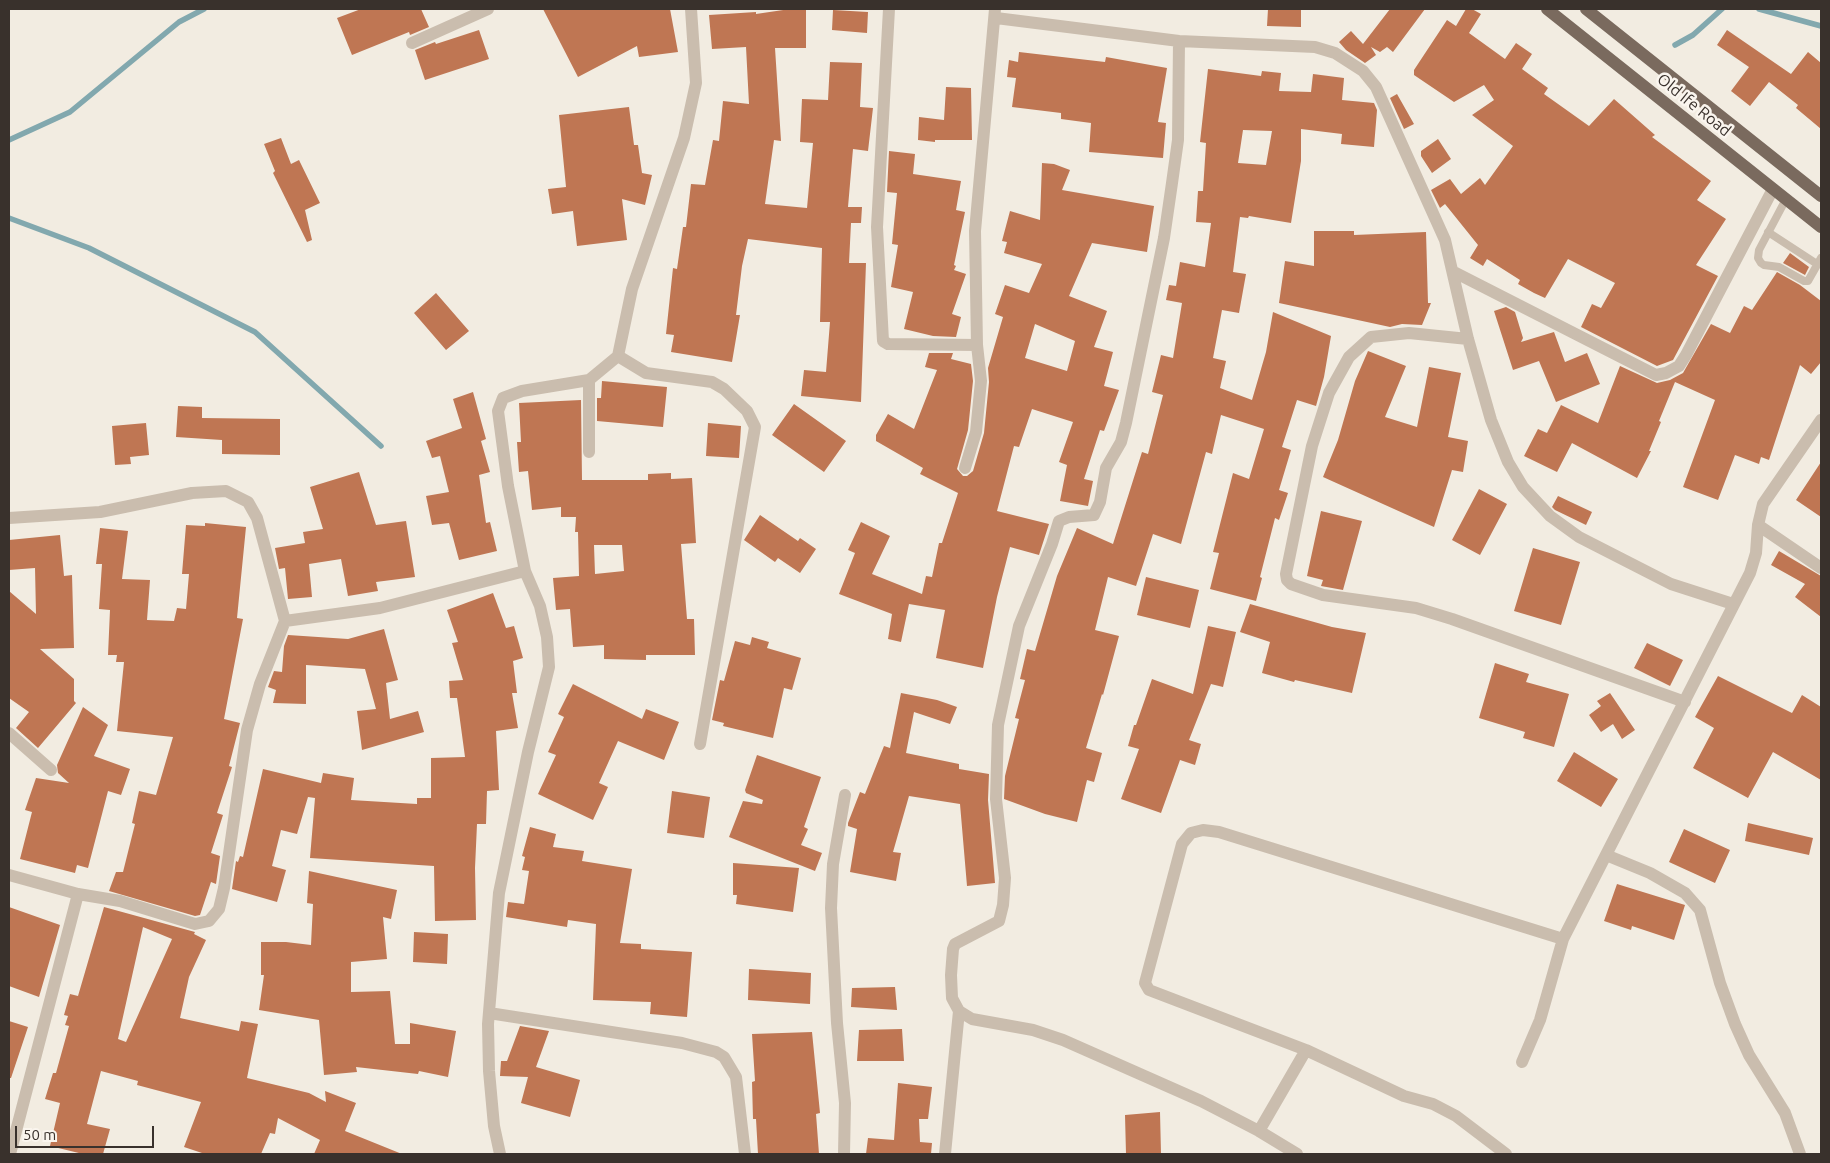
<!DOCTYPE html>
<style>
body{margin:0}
#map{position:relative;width:1830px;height:1163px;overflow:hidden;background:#f2ece1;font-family:Ubuntu,sans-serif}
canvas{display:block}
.frame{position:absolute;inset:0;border:10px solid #39312c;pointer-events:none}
.scale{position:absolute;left:15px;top:1126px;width:139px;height:22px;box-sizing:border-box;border:2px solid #39312c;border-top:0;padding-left:6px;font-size:15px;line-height:18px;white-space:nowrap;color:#39312c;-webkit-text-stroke:4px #faf5ee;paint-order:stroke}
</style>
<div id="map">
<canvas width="1830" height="1163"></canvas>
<div class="frame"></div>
<div class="scale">50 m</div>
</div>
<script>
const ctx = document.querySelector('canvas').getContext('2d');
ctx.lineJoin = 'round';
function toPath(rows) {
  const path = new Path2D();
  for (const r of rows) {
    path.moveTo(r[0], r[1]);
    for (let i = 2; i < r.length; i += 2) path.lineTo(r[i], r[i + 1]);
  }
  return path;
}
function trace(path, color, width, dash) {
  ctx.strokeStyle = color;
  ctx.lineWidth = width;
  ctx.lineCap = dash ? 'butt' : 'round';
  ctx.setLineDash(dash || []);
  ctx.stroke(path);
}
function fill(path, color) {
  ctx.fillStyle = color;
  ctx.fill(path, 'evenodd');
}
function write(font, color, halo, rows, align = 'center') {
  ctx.font = font + ' Ubuntu,sans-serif';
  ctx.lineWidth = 5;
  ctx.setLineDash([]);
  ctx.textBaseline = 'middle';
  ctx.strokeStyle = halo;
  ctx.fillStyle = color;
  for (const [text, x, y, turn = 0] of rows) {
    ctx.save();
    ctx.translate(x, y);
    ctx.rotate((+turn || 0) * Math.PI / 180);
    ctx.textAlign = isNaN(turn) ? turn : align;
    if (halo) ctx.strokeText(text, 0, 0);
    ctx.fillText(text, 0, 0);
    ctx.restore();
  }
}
trace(toPath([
 [1759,9,1821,26],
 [1675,45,1693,35,1722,9],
 [9,140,70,112,179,22,204,9],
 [9,218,89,248,255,332,381,446]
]), '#82a8ae', 5.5);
fill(toPath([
 [361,9,421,9,429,27,410,35,409,32,352,55,337,18],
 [543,9,670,9,678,52,639,57,637,46,578,77],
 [790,9,806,9,806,48,775,48,781,141,774,140,765,204,807,208,813,143,800,142,802,99,828,100,830,62,862,63,860,107,873,108,868,151,853,149,848,207,862,207,861,223,851,223,849,263,866,263,861,402,801,396,804,370,826,372,830,322,820,322,822,248,748,239,742,266,736,315,740,315,732,362,671,352,674,335,666,334,673,268,677,269,683,227,686,227,691,184,705,185,713,140,719,141,723,101,749,104,746,47,712,49,709,15,756,12,756,14],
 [1268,9,1301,9,1301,27,1267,26],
 [1390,9,1425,9,1393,52,1387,47,1380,52,1371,47,1376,55,1365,63,1346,50,1339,42,1351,31,1363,44],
 [1466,9,1472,9,1481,14,1469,33,1505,59,1516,43,1532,54,1522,69,1548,88,1544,94,1589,126,1614,99,1655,135,1652,137,1711,181,1697,200,1726,219,1696,265,1718,276,1673,360,1657,366,1581,327,1592,304,1601,308,1615,283,1568,259,1545,298,1534,293,1518,284,1520,280,1487,259,1483,266,1470,258,1478,245,1445,204,1440,208,1431,190,1450,179,1461,194,1480,178,1485,185,1513,146,1472,115,1494,100,1484,85,1454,102,1414,75,1414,70,1447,20,1456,26],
 [833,10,868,12,867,33,832,30],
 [479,30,489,59,425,80,415,50,435,42,436,44],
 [1727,30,1791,74,1808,52,1821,63,1821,129,1796,108,1798,105,1769,82,1750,106,1731,91,1749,67,1717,45],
 [1019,52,1105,62,1106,57,1167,68,1158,122,1166,123,1163,158,1089,152,1091,123,1061,119,1061,113,1012,107,1016,78,1007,77,1009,60,1018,62],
 [1208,69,1261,76,1262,71,1281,73,1279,91,1311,92,1313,74,1344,78,1342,100,1374,103,1377,110,1374,147,1341,144,1342,134,1301,129,1301,161,1291,223,1249,216,1248,218,1240,217,1233,272,1246,274,1239,313,1222,310,1213,358,1226,361,1220,388,1252,400,1266,352,1273,312,1331,336,1324,377,1316,406,1297,400,1282,447,1291,450,1279,490,1288,493,1279,520,1275,518,1260,577,1262,578,1256,601,1210,589,1219,553,1213,552,1233,473,1249,479,1264,429,1221,415,1212,454,1206,452,1181,544,1153,534,1136,586,1108,577,1095,630,1119,636,1103,695,1102,694,1086,748,1102,753,1094,782,1087,780,1077,822,1045,814,1004,799,1005,776,1019,719,1015,718,1025,680,1020,679,1027,649,1035,651,1057,576,1077,528,1113,544,1142,452,1148,454,1163,395,1152,392,1161,355,1173,358,1182,303,1166,300,1169,285,1176,286,1180,262,1205,267,1211,223,1196,222,1198,191,1203,191,1206,143,1200,142],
 [1243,130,1272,131,1266,165,1238,163],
 [946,87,971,88,972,140,935,140,935,142,918,140,919,117,944,120],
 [1397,94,1414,124,1404,129,1390,98],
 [629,107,634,145,638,145,642,173,652,175,645,205,622,199,627,240,577,246,573,211,552,214,548,189,566,187,559,115],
 [281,138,291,164,299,160,320,203,305,210,312,240,307,242,273,173,275,171,264,144],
 [1438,139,1451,159,1432,173,1421,156,1421,151],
 [889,151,915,154,913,174,961,181,956,210,965,212,954,265,956,266,954,270,966,274,952,314,961,317,956,337,933,336,904,329,913,292,891,287,898,245,892,244,897,193,887,192],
 [1042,163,1054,164,1070,170,1062,190,1154,206,1147,252,1092,243,1069,296,1107,311,1094,347,1113,352,1104,386,1119,390,1104,431,1100,430,1084,479,1093,481,1088,506,1060,501,1067,465,1059,462,1073,422,1032,409,1019,447,1014,446,997,511,1049,524,1039,555,1010,547,997,597,983,668,936,658,945,610,909,604,901,642,888,639,892,614,839,594,855,553,848,550,861,522,890,536,872,574,922,594,926,576,932,577,939,543,942,543,958,493,920,474,923,468,876,441,876,435,888,414,914,429,937,370,925,367,929,353,953,353,951,359,971,364,973,381,968,430,957,469,963,476,967,476,973,471,984,433,989,382,988,368,1003,317,995,314,1005,285,1029,293,1042,264,1004,253,1007,242,1002,241,1010,211,1040,220],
 [1035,324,1075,341,1067,371,1025,358],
 [1314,231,1354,231,1354,235,1426,232,1428,303,1431,303,1422,325,1402,324,1390,327,1279,303,1285,261,1314,266],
 [1790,253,1809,267,1805,275,1783,263],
 [1777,272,1800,285,1821,301,1821,362,1811,374,1800,365,1769,460,1761,457,1759,464,1735,455,1718,500,1683,487,1715,400,1675,382,1659,421,1661,422,1649,451,1651,451,1637,478,1572,443,1557,472,1524,456,1538,429,1547,433,1561,405,1598,423,1620,366,1657,383,1670,380,1683,373,1711,324,1730,333,1744,306,1752,310],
 [436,293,469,331,446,350,414,313],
 [1506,307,1515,312,1523,338,1521,342,1554,332,1565,362,1587,353,1600,384,1556,402,1539,361,1513,370,1494,311],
 [1368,351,1406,366,1385,417,1417,427,1429,367,1461,373,1448,437,1468,441,1463,472,1452,470,1434,527,1323,477,1338,440,1355,381],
 [602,381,667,387,663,427,597,421,597,398,601,398],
 [473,392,486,439,481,441,490,472,479,475,486,523,490,522,497,551,459,560,449,523,432,525,426,496,449,492,440,456,432,458,426,441,462,428,453,399],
 [581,400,582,480,648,480,648,474,671,473,671,479,692,478,696,543,681,544,687,619,694,619,695,655,646,655,646,660,604,659,604,645,573,647,570,609,556,610,553,578,579,576,578,532,575,532,576,517,561,517,561,507,532,510,528,471,519,472,517,442,521,442,519,403],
 [594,545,622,545,624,571,595,574],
 [794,404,846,441,824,472,772,435],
 [178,406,202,407,202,418,280,419,280,455,222,454,222,440,176,437],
 [146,423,149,455,130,457,131,464,115,465,112,426],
 [708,423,741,426,739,458,706,456],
 [1821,462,1821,517,1796,500],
 [359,472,376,525,406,521,415,577,376,582,378,591,348,596,341,559,309,564,312,597,288,599,285,568,279,569,275,548,305,543,303,532,323,529,310,487],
 [1479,489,1507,504,1480,555,1452,540],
 [1558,496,1592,512,1586,525,1555,510,1552,507],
 [1321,511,1362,521,1343,590,1321,586,1323,580,1307,576],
 [760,515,798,541,800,538,816,549,800,573,778,558,775,562,744,540],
 [205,523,246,527,237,618,243,619,224,719,240,723,229,766,232,767,217,813,223,815,211,853,220,856,216,884,211,882,200,915,195,916,109,891,116,872,123,872,135,824,132,823,139,791,156,795,173,737,117,731,124,662,116,662,117,655,108,655,110,610,99,609,102,564,96,564,100,528,128,531,122,579,150,580,147,620,174,621,177,608,186,609,189,574,182,574,186,525,205,526],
 [60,535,64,576,72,575,74,648,40,649,74,679,74,701,76,703,38,748,16,728,29,712,9,698,9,591,36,614,35,568,9,570,9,540],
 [1533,548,1580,562,1561,625,1514,611],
 [1779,551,1821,576,1821,617,1795,597,1805,584,1771,565],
 [1146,577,1199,590,1190,628,1137,615],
 [493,593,506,628,514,626,523,658,513,661,517,693,512,693,518,728,496,731,499,790,487,791,486,824,477,824,475,868,476,920,435,921,434,866,310,858,315,798,308,797,297,834,281,830,272,866,286,870,277,902,232,889,236,861,238,862,240,856,243,857,263,769,321,783,323,773,354,778,351,800,417,804,417,798,431,798,431,758,465,757,457,698,450,698,449,681,463,680,452,643,458,642,447,610],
 [1250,604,1332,627,1366,633,1352,693,1295,680,1294,682,1262,673,1270,642,1240,632],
 [1208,626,1236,632,1223,687,1211,684,1189,740,1201,744,1195,765,1180,760,1161,813,1121,799,1139,749,1128,746,1134,725,1136,725,1152,679,1193,694],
 [384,629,398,680,386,683,390,719,418,711,424,732,362,750,357,711,376,709,365,669,306,665,306,704,273,703,276,690,268,687,274,671,282,672,284,646,288,635,348,639],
 [752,637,769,642,767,648,801,658,792,690,784,688,773,738,723,726,724,723,712,720,720,680,724,681,735,641,750,645],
 [1647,643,1683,660,1670,686,1634,668],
 [1495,663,1529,674,1526,682,1569,694,1554,747,1523,738,1525,732,1479,718],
 [1718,676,1792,713,1802,695,1821,707,1821,780,1773,752,1748,798,1693,768,1714,728,1695,717],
 [573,684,642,719,646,709,679,722,664,760,618,741,599,783,608,787,593,820,538,794,556,755,548,752,564,717,558,714],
 [901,693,937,700,957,707,950,724,914,712,906,753,959,764,959,769,989,774,988,800,995,883,967,886,960,804,909,796,893,852,901,853,896,881,850,872,857,829,848,826,848,823,860,792,865,794,884,746,890,748],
 [1610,693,1635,730,1622,739,1613,724,1601,732,1589,715,1601,706,1597,701],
 [83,707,108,725,94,756,130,769,121,795,108,791,88,868,77,865,75,873,20,859,32,812,25,810,36,778,69,783,58,773,57,765],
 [1574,752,1618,779,1601,807,1557,781],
 [757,755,821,777,804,827,808,829,801,845,822,853,815,871,729,837,743,801,762,804,763,800,746,793,745,790],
 [672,791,710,797,704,838,667,833],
 [1748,823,1813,838,1809,855,1745,841],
 [530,827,556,834,553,847,584,851,582,861,632,869,620,943,641,944,641,949,692,952,687,1017,650,1014,651,1002,593,1000,596,924,568,920,567,927,506,917,508,902,524,904,529,871,522,870,525,857,522,856],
 [1684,829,1730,850,1715,883,1669,862],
 [733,863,799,868,793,912,736,904,737,895,733,895],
 [309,871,397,890,391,919,383,917,387,959,351,962,351,992,390,991,395,1044,410,1044,410,1023,456,1031,448,1077,419,1071,418,1074,356,1067,357,1072,324,1075,319,1020,259,1010,264,975,261,975,261,942,286,942,311,945,313,904,307,903],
 [1617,884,1685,905,1674,940,1632,926,1631,930,1604,921],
 [9,907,60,925,39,997,9,986],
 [104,907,195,932,194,934,206,940,189,977,180,1018,239,1031,241,1021,258,1024,247,1078,309,1093,326,1102,325,1091,356,1103,345,1131,402,1154,314,1154,320,1140,278,1118,275,1134,270,1133,261,1154,205,1154,184,1147,201,1102,137,1085,138,1081,101,1071,87,1124,110,1129,103,1154,83,1154,50,1146,60,1103,45,1099,53,1073,56,1073,69,1026,65,1025,68,1016,64,1015,70,994,78,996],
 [143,927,172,939,126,1042,118,1039],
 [414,932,448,934,447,964,413,962],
 [749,969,811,973,810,1004,748,1000],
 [895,987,897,1010,851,1007,852,988],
 [9,1021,28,1027,11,1078,9,1078],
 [520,1026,549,1031,536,1067,580,1080,570,1117,521,1103,528,1077,500,1076,501,1061,507,1061],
 [902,1029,904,1061,857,1061,859,1030],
 [812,1032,820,1113,816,1114,819,1154,758,1154,756,1119,753,1119,752,1082,755,1081,752,1034],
 [898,1083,932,1087,928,1119,919,1119,920,1142,932,1143,931,1154,866,1154,868,1138,894,1140],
 [1160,1112,1161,1154,1126,1154,1125,1115]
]), '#bf7653');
trace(toPath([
 [1786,199,1759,250,1758,258,1761,263,1764,265,1779,267,1804,281,1808,281,1821,258],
 [1768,232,1817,264]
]), '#cabdae', 8);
trace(toPath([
 [889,9,877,227,883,341,888,344,977,345],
 [996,18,1179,41,1315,47,1335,53,1363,71,1376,87,1445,240,1468,339,1491,420,1508,462,1523,487,1550,516,1579,537,1671,584,1733,604],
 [1179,41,1178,140,1172,183,1164,238,1126,423,1121,442,1106,468,1100,502,1094,515,1069,517,1059,521,1052,544,1019,626,998,725,996,799,1005,878,1003,905,999,921,955,944,953,949,951,975,952,998,959,1011,972,1019,1033,1030,1063,1040,1201,1101,1259,1131,1297,1154],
 [412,43,488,9],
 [1454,272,1656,375,1666,373,1679,366,1686,355,1773,189],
 [1468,339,1409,333,1371,337,1349,357,1329,393,1312,446,1286,574,1287,580,1291,584,1323,595,1416,608,1452,619,1685,702],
 [618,356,646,373,712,382,724,389,747,411,755,427,700,744],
 [589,452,589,380],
 [965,468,976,432,981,381,977,345,975,231,995,9],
 [9,518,100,512,192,493,226,491,248,502,257,518,285,621,380,608,525,571],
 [1758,525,1821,568],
 [9,733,51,770],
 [1606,855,1650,873,1685,893,1700,910,1720,983,1735,1024,1749,1055,1785,1113,1800,1154],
 [9,875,78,894,120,901,195,924,209,921,219,909,224,888,247,730,260,684,285,621],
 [489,1013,682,1043,716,1052,724,1057,736,1077,745,1154],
 [1306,1050,1149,990,1145,983,1182,844,1191,833,1203,830,1219,832,1563,939],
 [1522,1062,1540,1020,1563,939,1750,573,1756,553,1758,525,1763,504,1821,420],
 [1259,1131,1306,1050,1404,1096,1433,1104,1456,1116,1506,1154],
 [10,1154,78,894],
 [500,1154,494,1126,489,1071,488,1024,499,893,528,752,549,667,547,637,540,606,525,571,508,486,498,411,503,398,522,391,589,380,618,356,632,289,684,138,696,83,691,9],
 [844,1154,845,1103,837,1023,831,908,833,864,845,795],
 [945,1154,959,1011]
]), '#cabdae', 12);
trace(toPath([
 [1547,9,1821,227],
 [1586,9,1821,196]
]), '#7a6a5e', 12);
write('16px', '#39312c', '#faf5ee', [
 ["Old Ife Road",1694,105,39]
]);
</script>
